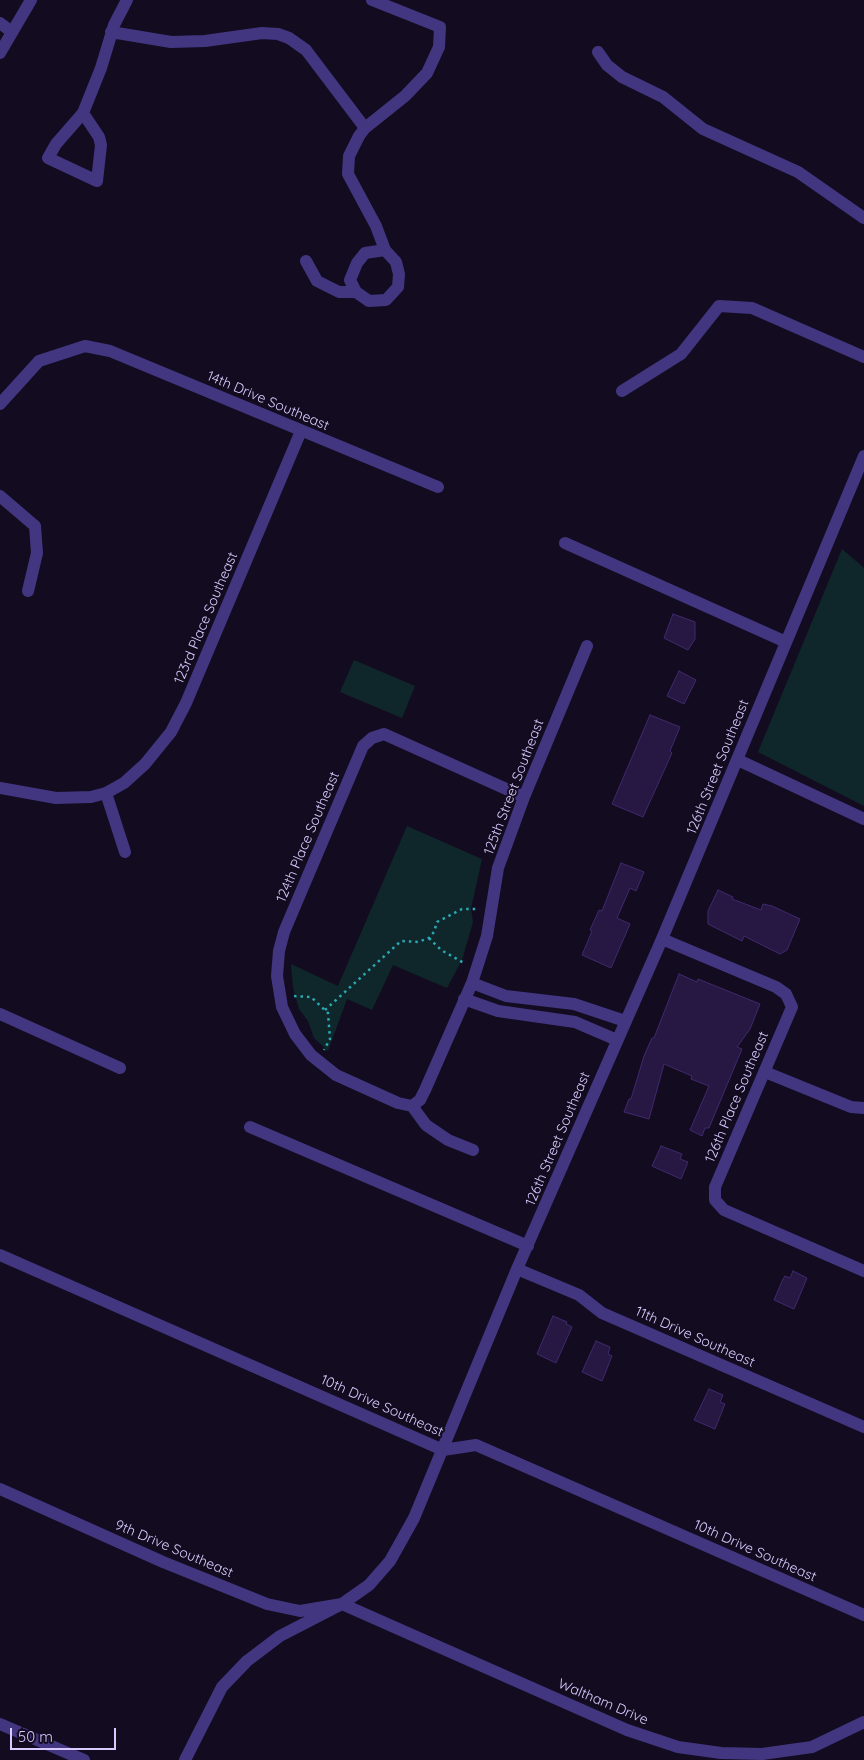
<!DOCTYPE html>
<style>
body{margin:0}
#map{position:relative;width:864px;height:1760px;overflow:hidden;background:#130c20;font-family:Quicksand,sans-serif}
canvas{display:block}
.scale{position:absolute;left:10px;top:1728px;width:106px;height:22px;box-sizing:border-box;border:2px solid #d9cbff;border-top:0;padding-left:6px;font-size:15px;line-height:18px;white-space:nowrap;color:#d9cbff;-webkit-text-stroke:4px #130c20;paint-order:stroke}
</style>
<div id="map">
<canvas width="864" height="1760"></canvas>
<div class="scale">50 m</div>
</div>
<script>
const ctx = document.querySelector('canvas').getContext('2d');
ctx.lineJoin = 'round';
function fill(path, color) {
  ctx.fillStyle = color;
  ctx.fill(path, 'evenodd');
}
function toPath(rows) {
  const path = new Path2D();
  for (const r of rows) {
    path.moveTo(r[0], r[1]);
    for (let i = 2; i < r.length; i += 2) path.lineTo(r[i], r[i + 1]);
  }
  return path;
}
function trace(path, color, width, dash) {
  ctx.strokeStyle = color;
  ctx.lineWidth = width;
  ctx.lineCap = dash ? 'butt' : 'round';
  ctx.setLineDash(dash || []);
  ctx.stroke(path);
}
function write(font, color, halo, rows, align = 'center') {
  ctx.font = font + ' Quicksand,sans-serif';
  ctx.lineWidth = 4;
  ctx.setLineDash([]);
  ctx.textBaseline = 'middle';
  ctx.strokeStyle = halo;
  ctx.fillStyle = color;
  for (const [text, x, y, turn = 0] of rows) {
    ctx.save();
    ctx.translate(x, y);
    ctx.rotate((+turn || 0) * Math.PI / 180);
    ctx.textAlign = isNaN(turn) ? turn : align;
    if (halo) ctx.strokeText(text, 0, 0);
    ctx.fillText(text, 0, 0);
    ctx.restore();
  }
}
fill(toPath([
 [842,549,864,568,864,806,758,752],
 [354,660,415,686,402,718,340,692],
 [407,826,482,859,471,909,473,922,462,960,447,988,393,965,372,1010,347,999,328,1051,314,1038,308,1021,299,1009,293,988,291,964,338,986]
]), '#0f272a');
const building = toPath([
 [673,614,695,622,695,639,688,650,664,638,673,614],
 [679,671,696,680,684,704,667,696,679,671],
 [650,715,680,727,670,751,672,753,643,817,612,804,650,715],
 [621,863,644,872,636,891,630,888,617,918,630,924,611,968,582,955,592,931,590,930,599,910,602,911,621,863],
 [718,890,733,897,732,899,761,910,763,904,772,906,800,919,787,950,780,954,744,936,742,941,708,924,708,911,718,890],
 [679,974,697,982,698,979,760,1004,750,1029,737,1047,742,1049,709,1128,705,1128,702,1136,690,1130,709,1086,691,1079,692,1076,664,1064,649,1119,624,1112,629,1099,631,1099,644,1056,652,1038,654,1038,679,974],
 [661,1146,682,1154,680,1159,688,1162,681,1179,652,1166,661,1146],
 [793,1271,807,1278,794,1309,774,1300,783,1279,785,1276,790,1278,793,1271],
 [553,1316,567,1322,566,1324,572,1327,556,1363,537,1354,553,1316],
 [596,1341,610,1347,608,1354,612,1356,602,1381,582,1372,596,1341],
 [709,1389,723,1395,720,1402,725,1404,715,1429,694,1420,709,1389]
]);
fill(building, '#261842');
trace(building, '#41296e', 1);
trace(toPath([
 [429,938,441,950,464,963],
 [294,996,311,997,328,1013,330,1039,324,1050],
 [325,1010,401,941,418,942,429,938,434,932,437,922,462,909,478,909]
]), '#2aa8b4', 2.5, [2.5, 4]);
trace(toPath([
 [0,23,12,32],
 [111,32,171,42,205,41,262,33,278,34,289,38,306,50,365,128,405,96,427,73,439,47,440,27,372,0],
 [598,52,607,65,622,77,663,97,703,129,798,172,864,218],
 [0,53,31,0],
 [83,113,99,137,101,145,97,181,48,158,56,144,83,113,101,68,114,25,127,0],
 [365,128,359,136,349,156,348,174,376,226,385,250,396,262,399,274,398,287,386,300,369,301,356,292,350,280,357,263,365,253,385,250],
 [306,261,317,281,339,292,356,292],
 [622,391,681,354,719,306,752,308,864,357],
 [0,404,39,361,85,346,110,351,438,487],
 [0,496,35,526,37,553,28,591],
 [565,543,786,642],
 [738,760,864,819],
 [0,788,56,798,91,797,106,793,124,783,145,764,171,732,186,703,301,431],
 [106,793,125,852],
 [662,939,776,987,786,994,792,1007,715,1187,715,1200,724,1210,864,1271],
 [472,983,506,996,574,1004,625,1021],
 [464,999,498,1011,575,1022,617,1040],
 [0,1014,120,1068],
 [765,1072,851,1107,864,1108],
 [412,1106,398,1103,336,1075,311,1055,295,1034,282,1007,277,976,279,951,284,932,363,746,372,738,384,734,524,797],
 [412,1106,420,1100,425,1090,472,983,487,936,498,868,524,797,587,646],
 [412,1106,426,1125,448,1140,473,1150],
 [250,1127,528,1246],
 [0,1255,443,1450,476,1445,864,1615],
 [517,1269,579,1295,602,1313,864,1427],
 [0,1489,163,1562,267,1604,300,1611,342,1604,627,1730,678,1747,721,1753,762,1754,812,1747,864,1722],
 [0,1724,84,1760],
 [185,1760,222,1687,247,1661,280,1636,342,1604,369,1585,390,1561,414,1518,517,1269,662,939,864,456]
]), '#433681', 12);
write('14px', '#d9cbff', '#130c20', [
 ["14th Drive Southeast",268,401,23],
 ["123rd Place Southeast",206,618,-67],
 ["126th Street Southeast",718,767,-68],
 ["125th Street Southeast",514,787,-69],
 ["124th Place Southeast",308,837,-67],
 ["126th Place Southeast",737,1097,-67],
 ["126th Street Southeast",558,1139,-67],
 ["11th Drive Southeast",695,1337,24],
 ["10th Drive Southeast",382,1406,24],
 ["9th Drive Southeast",174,1549,23],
 ["10th Drive Southeast",755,1551,24],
 ["Waltham Drive",603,1702,23]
]);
</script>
